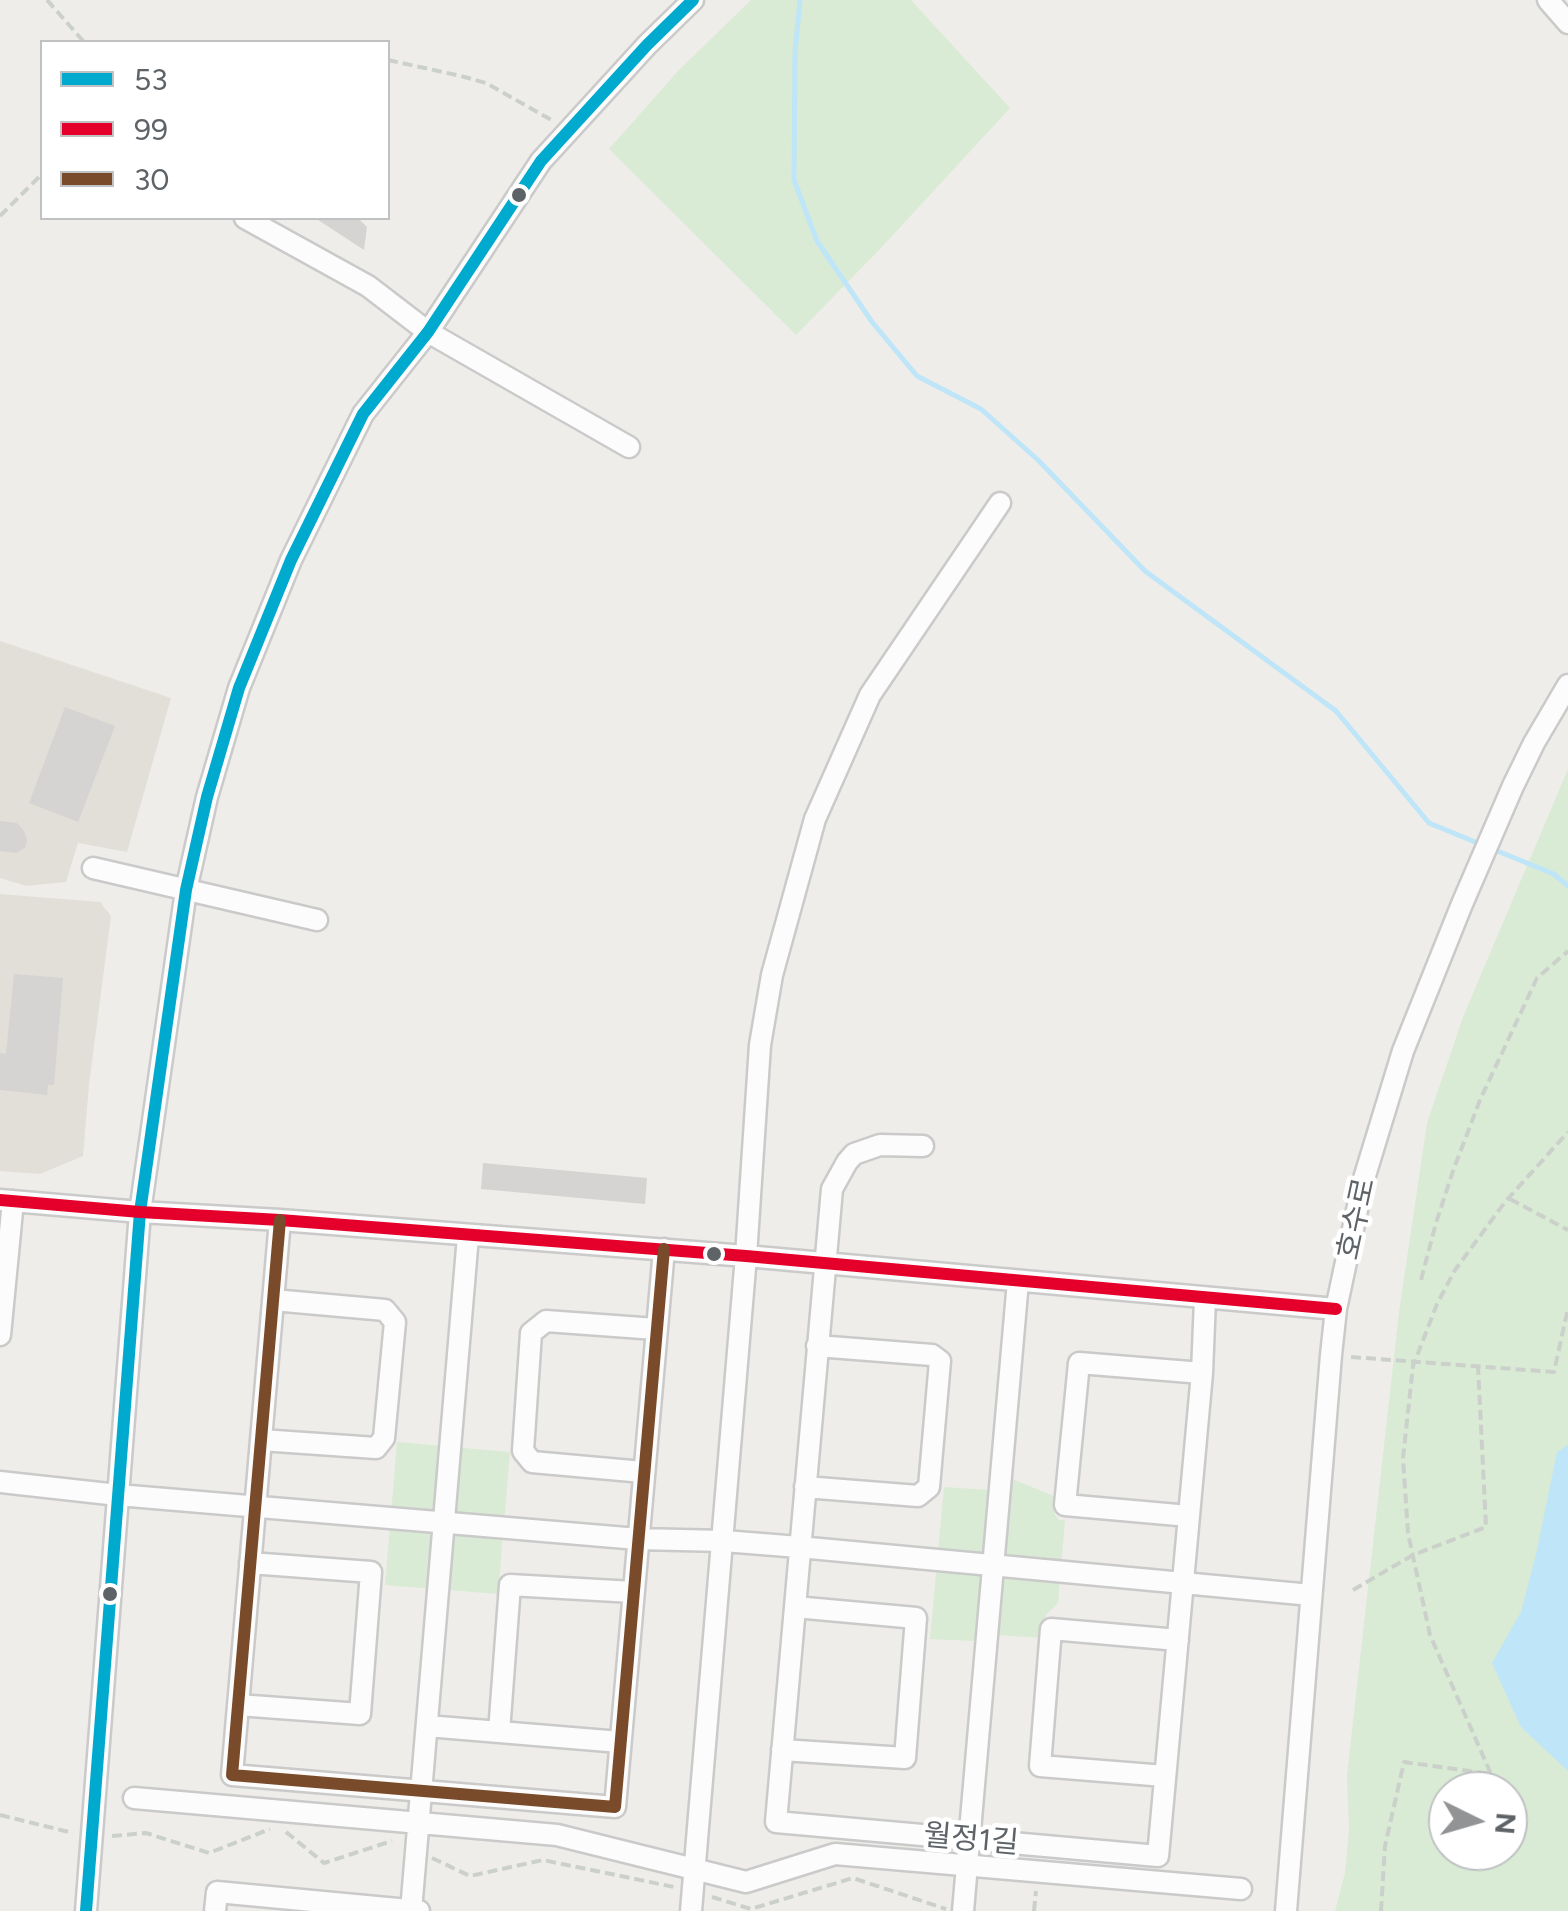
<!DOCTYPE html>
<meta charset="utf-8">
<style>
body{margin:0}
#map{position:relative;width:1568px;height:1911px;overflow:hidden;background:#efede9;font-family:Figtree,sans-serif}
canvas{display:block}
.legend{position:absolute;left:40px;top:40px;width:350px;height:180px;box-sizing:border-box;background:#fff;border:2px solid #bfc1c3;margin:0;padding:12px 18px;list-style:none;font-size:30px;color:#5e6368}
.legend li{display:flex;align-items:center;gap:20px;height:50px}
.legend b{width:50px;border:2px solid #bfc1c3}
.north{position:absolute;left:1428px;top:1771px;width:100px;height:100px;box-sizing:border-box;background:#fff;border:2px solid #bfc1c3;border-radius:50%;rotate:95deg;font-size:28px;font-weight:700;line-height:40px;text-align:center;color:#5e6368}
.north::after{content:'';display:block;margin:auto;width:35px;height:45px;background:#919395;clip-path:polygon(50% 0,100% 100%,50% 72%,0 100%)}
</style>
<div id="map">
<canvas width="1568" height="1911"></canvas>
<ul class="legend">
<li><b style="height:12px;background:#00a9ce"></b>53</li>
<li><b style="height:12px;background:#e4002b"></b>99</li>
<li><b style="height:12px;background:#7a4b2a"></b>30</li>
</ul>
<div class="north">N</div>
</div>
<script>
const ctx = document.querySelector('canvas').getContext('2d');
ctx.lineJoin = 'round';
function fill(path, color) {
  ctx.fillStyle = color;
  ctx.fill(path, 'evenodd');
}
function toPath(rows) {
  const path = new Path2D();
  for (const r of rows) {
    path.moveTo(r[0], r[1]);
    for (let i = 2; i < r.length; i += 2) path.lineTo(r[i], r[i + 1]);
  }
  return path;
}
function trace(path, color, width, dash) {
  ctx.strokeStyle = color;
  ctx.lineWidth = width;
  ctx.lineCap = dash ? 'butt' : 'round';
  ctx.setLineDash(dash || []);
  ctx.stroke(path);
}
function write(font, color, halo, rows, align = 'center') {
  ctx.font = font + ' Figtree,"Noto Sans KR",sans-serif';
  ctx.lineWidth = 9;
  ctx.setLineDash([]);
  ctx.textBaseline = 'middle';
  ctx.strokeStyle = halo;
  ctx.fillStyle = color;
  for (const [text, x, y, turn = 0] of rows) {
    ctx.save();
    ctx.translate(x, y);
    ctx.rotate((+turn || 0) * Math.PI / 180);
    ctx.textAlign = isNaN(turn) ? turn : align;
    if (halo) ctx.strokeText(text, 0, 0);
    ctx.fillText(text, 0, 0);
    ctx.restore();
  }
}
fill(toPath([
 [0,641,171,698,127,852,78,843,66,882,26,886,0,878],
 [0,894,100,902,111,916,89,1085,83,1156,40,1174,0,1171]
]), '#e2dfd9');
fill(toPath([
 [751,0,911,0,1010,108,881,248,796,335,609,149,678,71],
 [1568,769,1568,1911,1335,1911,1345,1873,1349,1829,1347,1775,1399,1312,1427,1123,1463,1017],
 [1448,1791,1508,1791,1508,1851,1448,1851],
 [397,1442,510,1452,498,1594,385,1585],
 [1007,1477,1054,1496,1054,1513,1059,1520,1065,1520,1058,1603,1046,1615,1044,1638,996,1635,973,1641,930,1639,944,1487,1006,1491]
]), '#d9ebd4');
fill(toPath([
 [1568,1445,1568,1771,1521,1727,1492,1663,1521,1612,1537,1550,1557,1452]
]), '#bee5f8');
trace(toPath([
 [800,0,795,53,794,180,817,241,872,322,917,376,981,409,1038,460,1145,571,1336,711,1429,823,1480,844],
 [1490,848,1554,874,1568,886]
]), '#bee5f8', 5);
fill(toPath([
 [315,218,358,218,367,227,364,250],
 [65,707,115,726,78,822,29,803],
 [0,821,17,823,24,831,27,840,25,848,16,853,0,851],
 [14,974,63,978,54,1085,48,1085,47,1095,0,1090,0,1053,6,1054],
 [483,1163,647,1178,645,1204,481,1189]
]), '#d5d4d2');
const minor = toPath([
 [1548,0,1568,23],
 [245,218,368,286,428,332,629,447],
 [93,868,317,920],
 [923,1146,880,1145,854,1154,847,1162,832,1189,776,1822,1158,1856,1202,1373,1205,1299],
 [0,1200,140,1212,280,1220,746,1256,1336,1309],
 [280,1220,232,1775,615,1807,664,1249],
 [0,1335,13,1201],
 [261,1440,376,1448,384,1438,395,1322,385,1310,273,1300],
 [643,1472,532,1462,523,1451,531,1333,546,1321,656,1329],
 [0,1482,118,1495,638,1539,724,1541,799,1547,1311,1595],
 [805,1487,918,1496,929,1487,940,1361,932,1355,817,1346],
 [1189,1516,1065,1505,1079,1363,1202,1373],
 [238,1705,360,1714,371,1572,250,1563],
 [427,1726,620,1742],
 [499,1732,510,1585,633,1592],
 [782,1750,905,1758,916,1618,795,1607],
 [1165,1776,1040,1766,1051,1629,1178,1640],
 [134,1798,557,1835,746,1882,835,1854,1241,1889],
 [86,1911,140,1212,186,890,207,797,239,688,291,560,363,414,428,332,541,161,647,45,693,0],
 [215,1911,217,1892,419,1911],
 [411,1911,468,1236],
 [691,1911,746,1256,760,1045,772,975,815,819,870,695,1000,503],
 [963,1911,1018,1281],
 [1286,1911,1331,1355,1336,1309,1363,1182,1403,1051,1462,904,1513,786,1534,743,1568,685]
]);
trace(minor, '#cacaca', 25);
trace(toPath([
 [47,0,84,42],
 [388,60,461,76,486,83,555,122],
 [0,216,42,174],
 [1510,1199,1568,1230],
 [1421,1280,1436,1223,1453,1171,1480,1100,1537,978,1568,951],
 [1351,1357,1554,1372,1568,1308],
 [1353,1590,1413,1555,1486,1527,1478,1366],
 [0,1815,73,1833],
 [286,1832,324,1863,392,1841],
 [112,1836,146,1833,209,1853,270,1829],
 [432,1858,470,1876,543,1860,674,1887],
 [712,1897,751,1909,853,1878,946,1909],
 [1034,1911,1036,1891],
 [1381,1911,1385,1846,1404,1762,1491,1774,1430,1635,1408,1533,1403,1458,1413,1366,1437,1304,1455,1270,1505,1202,1568,1132]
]), '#cbd0cb', 4, [10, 5]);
trace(minor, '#fdfcfc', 20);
trace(toPath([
 [86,1911,140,1212,186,890,207,797,239,688,291,560,363,414,428,332,541,161,647,45,693,0]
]), '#00a9ce', 12);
trace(toPath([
 [0,1200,140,1212,280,1220,746,1256,1336,1309]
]), '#e4002b', 12);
trace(toPath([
 [280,1220,232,1775,615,1807,664,1249]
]), '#7a4b2a', 12);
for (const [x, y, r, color] of [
 [519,195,9,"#5e6368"],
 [714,1254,9,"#5e6368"],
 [110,1594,9,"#5e6368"]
]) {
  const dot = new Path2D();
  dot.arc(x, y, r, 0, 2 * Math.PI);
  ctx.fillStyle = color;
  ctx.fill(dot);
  trace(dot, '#fff', 4);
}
write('30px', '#5e6368', '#fff', [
 ["호수로",1357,1219,-78],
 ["월정1길",971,1840,5]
]);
</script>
